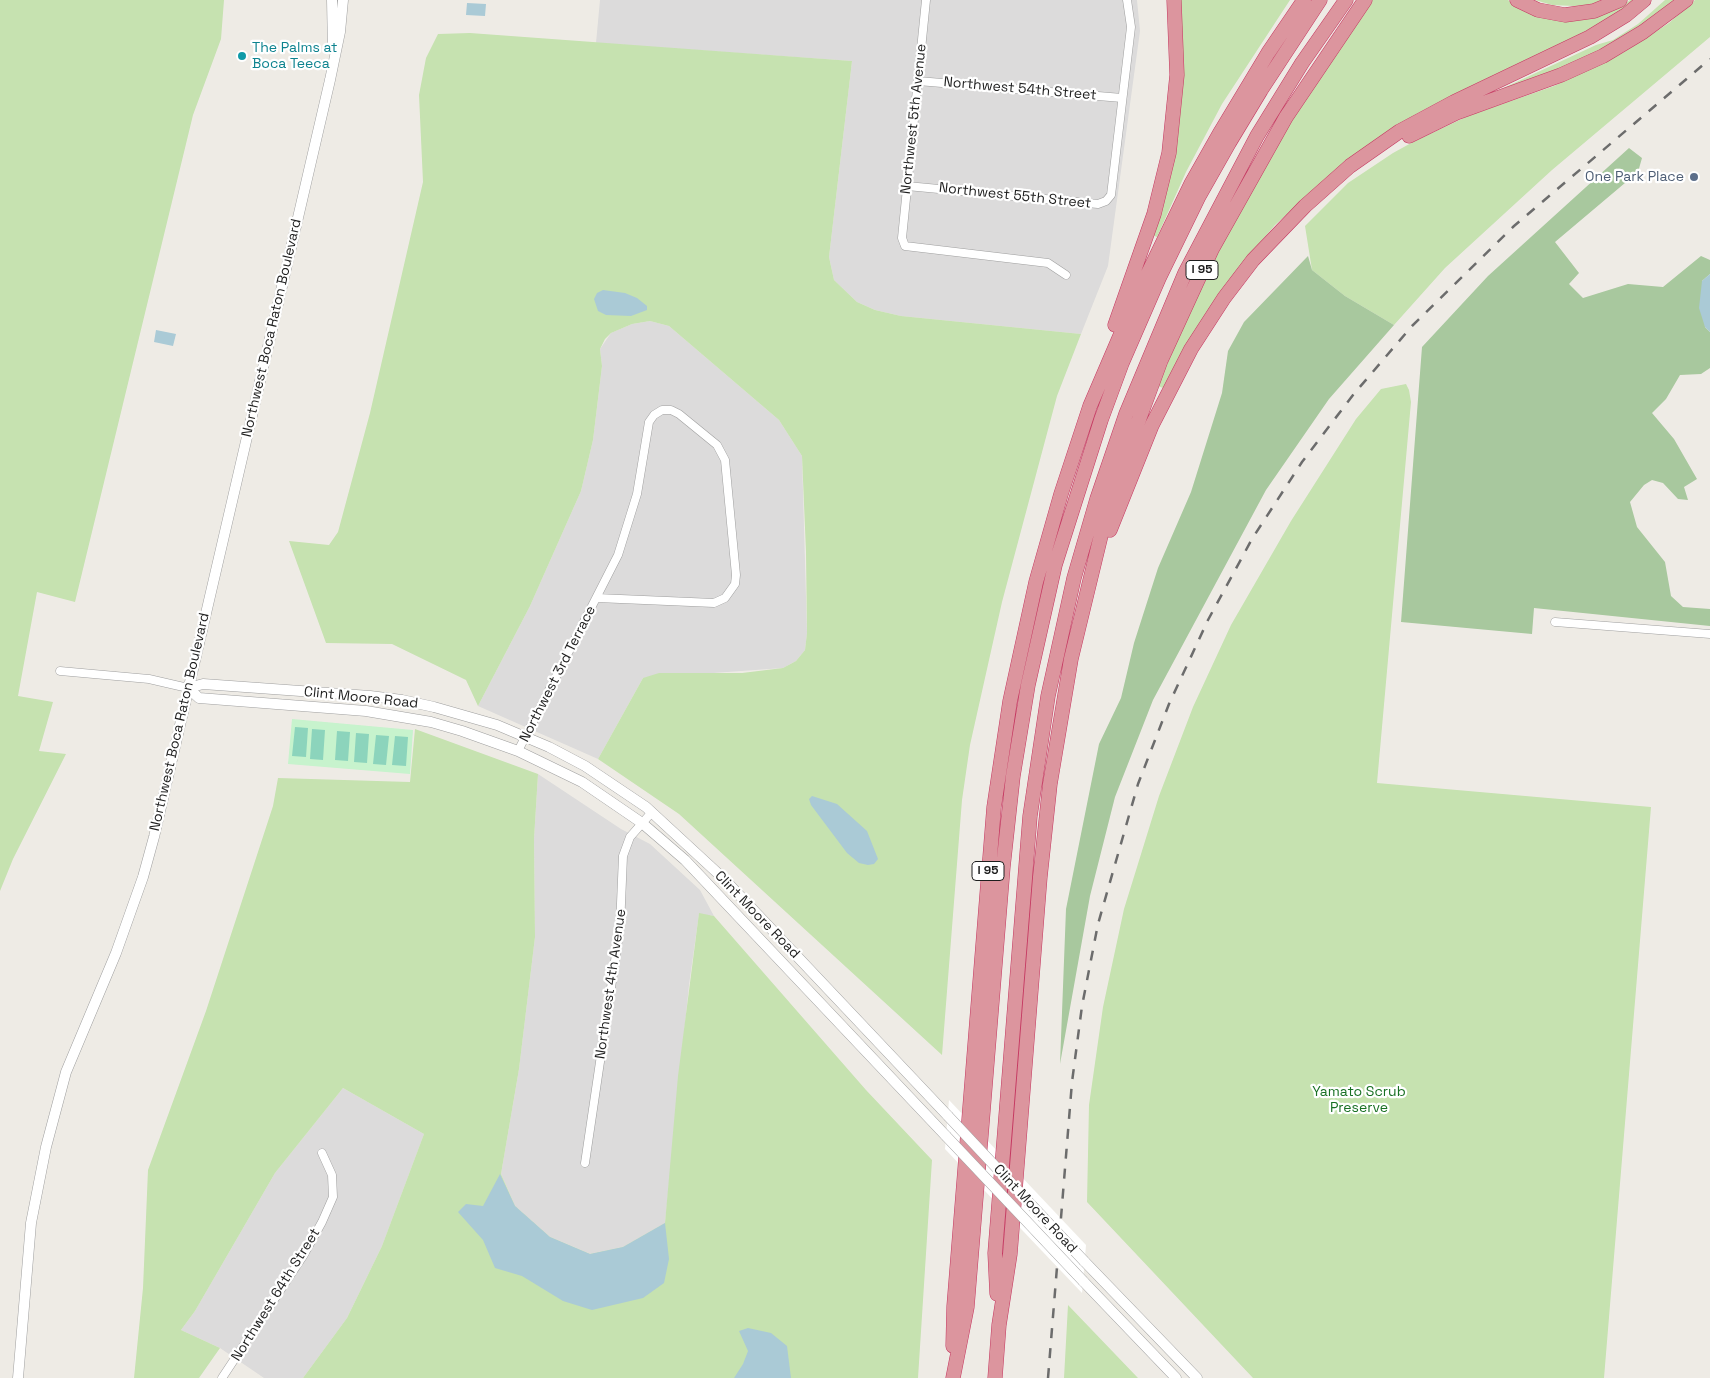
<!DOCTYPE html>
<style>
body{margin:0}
canvas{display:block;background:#eeebe5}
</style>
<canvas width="1710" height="1378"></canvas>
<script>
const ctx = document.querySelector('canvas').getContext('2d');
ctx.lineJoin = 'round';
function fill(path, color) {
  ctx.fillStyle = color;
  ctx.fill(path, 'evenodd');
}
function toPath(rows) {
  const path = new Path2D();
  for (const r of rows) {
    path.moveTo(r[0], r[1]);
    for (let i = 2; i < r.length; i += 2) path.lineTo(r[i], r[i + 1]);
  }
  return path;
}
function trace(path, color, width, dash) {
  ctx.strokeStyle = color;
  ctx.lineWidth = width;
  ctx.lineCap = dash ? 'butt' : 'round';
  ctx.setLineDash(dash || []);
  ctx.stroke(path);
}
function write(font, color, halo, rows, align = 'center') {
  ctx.font = font + ' "Space Grotesk",sans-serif';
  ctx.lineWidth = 4.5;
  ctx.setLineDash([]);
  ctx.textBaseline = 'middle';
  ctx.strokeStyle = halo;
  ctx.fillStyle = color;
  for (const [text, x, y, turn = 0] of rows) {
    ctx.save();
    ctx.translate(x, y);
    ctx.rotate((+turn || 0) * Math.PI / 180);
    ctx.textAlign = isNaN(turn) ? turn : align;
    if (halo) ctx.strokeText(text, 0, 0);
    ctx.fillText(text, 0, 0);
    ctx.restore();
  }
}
fill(toPath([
 [600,0,1137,0,1140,31,1108,266,1081,334,901,316,875,310,857,302,834,280,829,257,852,61,596,43],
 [650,321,669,326,779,420,802,456,807,633,805,650,796,661,783,668,643,678,598,759,478,706,530,606,581,491,593,440,602,366,600,349,611,333,632,324],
 [538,774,621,829,650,844,700,890,714,916,699,914,689,985,665,1223,623,1247,590,1254,550,1237,515,1206,501,1174,519,1069,535,937,534,839],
 [343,1088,424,1134,382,1246,347,1318,303,1378,264,1378,220,1348,181,1330,195,1311,275,1173]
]), '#dcdbdb');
fill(toPath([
 [0,0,224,0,221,39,193,115,75,602,37,592,18,696,53,702,39,751,66,754,13,859,0,891],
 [1178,0,1290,0,1222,104,1186,172,1157,237,1152,235,1165,190],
 [1371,0,1508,0,1520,9,1536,15,1624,5,1630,0,1635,0,1615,15,1577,36,1469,87,1418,113,1343,164,1275,225,1245,260,1200,322,1163,388,1158,386,1197,294,1228,230,1287,125],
 [1535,0,1609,0,1594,5,1574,6,1552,5],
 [1665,0,1678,0,1615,43,1573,64,1482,98,1596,45,1613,40,1638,24],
 [1695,0,1710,0,1710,37,1552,170,1445,268,1394,325,1345,296,1312,270,1305,226,1348,183,1393,153,1413,142,1468,116,1554,86,1624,52,1669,23],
 [470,33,852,61,829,257,834,280,857,302,875,310,901,316,1081,334,1057,396,1002,602,970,745,962,800,942,1055,679,814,598,759,643,678,659,673,742,673,783,668,796,661,805,650,807,633,806,552,802,456,779,420,669,326,650,321,632,324,611,333,605,339,600,349,602,366,593,440,581,491,530,606,478,706,466,680,392,644,326,643,289,541,329,545,338,532,370,413,423,182,419,95,426,58,438,34],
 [1406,384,1409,390,1411,402,1377,783,1651,807,1604,1378,1253,1378,1087,1202,1089,1105,1103,1007,1124,909,1159,796,1193,707,1231,625,1291,521,1356,419,1381,389],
 [415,729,538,774,534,839,535,937,519,1069,501,1174,515,1206,550,1237,590,1254,623,1247,665,1223,678,1076,699,913,714,916,866,1090,932,1160,918,1378,303,1378,347,1318,382,1246,424,1134,343,1088,275,1173,195,1311,181,1330,220,1348,199,1378,134,1378,143,1288,148,1170,206,1011,273,806,278,778,410,782],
 [1068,1305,1138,1378,1064,1378]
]), '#c6e2b0');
fill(toPath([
 [1629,148,1642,158,1638,172,1555,242,1579,273,1569,284,1583,298,1628,284,1663,287,1701,256,1710,260,1710,274,1702,281,1705,327,1710,332,1710,368,1701,374,1680,375,1666,399,1652,413,1674,439,1697,479,1684,487,1688,500,1678,499,1663,483,1652,480,1644,485,1630,502,1637,527,1665,562,1671,596,1683,607,1710,609,1710,626,1534,608,1532,634,1401,622,1422,347,1488,276],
 [1308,256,1312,270,1345,296,1394,325,1329,399,1266,490,1153,700,1115,797,1090,896,1060,1064,1066,909,1099,744,1121,698,1134,643,1158,568,1191,492,1222,393,1228,351,1244,322]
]), '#a8c89e');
fill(toPath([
 [292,719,413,730,410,774,288,764]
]), '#c7f3cd');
fill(toPath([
 [295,727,308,728,306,757,292,756],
 [312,729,325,730,323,760,310,759],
 [337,731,350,732,348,761,335,760],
 [356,733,369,734,367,763,354,762],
 [376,735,389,736,386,765,373,764],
 [395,736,408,737,406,766,392,765]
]), '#8cd4bc');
fill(toPath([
 [467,3,486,4,485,16,466,15],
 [1710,274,1710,332,1705,327,1699,308,1702,281],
 [603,290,625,293,637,298,647,306,647,310,631,316,606,315,598,311,594,299,597,293],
 [156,330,176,334,173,346,154,342],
 [812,796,837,804,867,831,878,859,874,864,868,865,859,863,847,853,811,805,809,799],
 [500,1174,515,1206,550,1237,590,1254,623,1247,665,1223,669,1259,664,1283,643,1298,592,1310,563,1301,522,1276,495,1268,483,1240,458,1212,466,1204,483,1206],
 [748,1328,771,1333,787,1346,791,1378,734,1378,743,1364,748,1351,739,1331]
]), '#aacad6');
fill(toPath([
 [949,1100,1086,1245,1082,1293,945,1149]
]), '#fff');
const minor = toPath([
 [926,0,902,238,905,246,1048,263,1066,275],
 [918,81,1122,98],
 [907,186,1098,204,1106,201,1111,195,1131,27,1127,0],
 [1555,622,1710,634],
 [60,671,149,679,188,688],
 [518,751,618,555,637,494,649,422,654,415,662,410,671,410,679,414,717,445,725,460,736,575,735,584,725,598,714,603,597,598],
 [585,1163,620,927,623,856,630,837,652,812],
 [222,1378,303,1256,322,1222,333,1197,332,1175,322,1153]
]);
const tertiary = toPath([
 [332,0,333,49],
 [188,688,199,698,366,711,431,722,462,731,518,751,582,782,642,823,685,860,946,1136],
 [188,688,203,684,370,696,402,700,434,707,497,725,549,747,585,766,646,807,724,879,948,1116],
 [1084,1261,1197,1378],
 [1083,1281,1176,1378],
 [18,1378,31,1223,46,1147,66,1072,116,953,143,877,154,837,330,80,340,32,343,0]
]);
const motorway = toPath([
 [1517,0,1538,10,1565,15,1594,11,1620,0],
 [1409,136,1456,113,1561,75,1603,56,1643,32,1686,0],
 [1115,325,1154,214,1169,153,1177,75,1174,0],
 [1110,530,1152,425,1191,349,1224,298,1253,260,1305,206,1350,166,1400,131,1454,102,1590,37,1626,15,1644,0],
 [997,1294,995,1253,1030,816,1048,696,1074,578,1097,499,1126,414,1185,273,1257,136,1302,63,1346,0],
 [953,1346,954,1306,994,807,1010,701,1036,582,1061,494,1090,406,1138,294,1191,184,1221,131,1268,53,1304,0],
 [953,1378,967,1307,1003,867,1013,776,1028,685,1055,565,1101,420,1122,363,1159,278,1199,196,1229,143,1261,90,1320,0],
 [995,1378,999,1325,1010,1254,1040,877,1050,784,1071,659,1110,498,1161,360,1212,249,1286,117,1365,0]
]);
trace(minor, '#9f9f9f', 9);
trace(tertiary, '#9f9f9f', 11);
trace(motorway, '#c53861', 15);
trace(minor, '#fff', 8);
trace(tertiary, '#fff', 10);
trace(motorway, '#dc959e', 14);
trace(toPath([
 [1048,1378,1072,1082,1082,1006,1098,924,1138,784,1169,704,1208,620,1252,539,1302,462,1353,395,1412,326,1514,226,1710,59]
]), '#6c6c6c', 2.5, [10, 10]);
const tertiaryBridge = toPath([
 [948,1116,1084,1261],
 [946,1136,1083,1281]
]);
trace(tertiaryBridge, '#9f9f9f', 11, []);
trace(tertiaryBridge, '#fff', 10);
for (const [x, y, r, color] of [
 [242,56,5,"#0f9aa8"],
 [1694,177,5,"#5c6f8a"]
]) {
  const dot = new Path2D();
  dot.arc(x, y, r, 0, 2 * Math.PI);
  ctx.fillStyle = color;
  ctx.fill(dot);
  trace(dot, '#fff', 2);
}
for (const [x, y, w] of [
 [1202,270,32],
 [988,871,32]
]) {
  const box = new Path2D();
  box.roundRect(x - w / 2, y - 9.5, w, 19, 4);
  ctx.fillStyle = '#fff';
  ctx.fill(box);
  trace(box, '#1e1e1e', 1);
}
write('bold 12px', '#1e1e1e', null, [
 ["I 95",1202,270],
 ["I 95",988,871]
]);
write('14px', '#0d838f', '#fff', [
 ["The Palms at",252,48],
 ["Boca Teeca",252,64]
], 'left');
write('14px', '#1e1e1e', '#fff', [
 ["Northwest 54th Street",1020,89,5],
 ["Northwest 5th Avenue",914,119,-84],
 ["Northwest 55th Street",1015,196,6],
 ["Northwest Boca Raton Boulevard",272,328,-77],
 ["Northwest 3rd Terrace",558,674,-63],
 ["Clint Moore Road",361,698,6],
 ["Northwest Boca Raton Boulevard",180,722,-77],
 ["Clint Moore Road",757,915,46],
 ["Northwest 4th Avenue",611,984,-82],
 ["Clint Moore Road",1035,1209,47],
 ["Northwest 64th Street",276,1295,-58]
]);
write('14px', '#4e5e75', '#fff', [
 ["One Park Place",1684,177]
], 'right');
write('14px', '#187024', '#fff', [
 ["Yamato Scrub",1359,1092],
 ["Preserve",1359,1108]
]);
</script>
